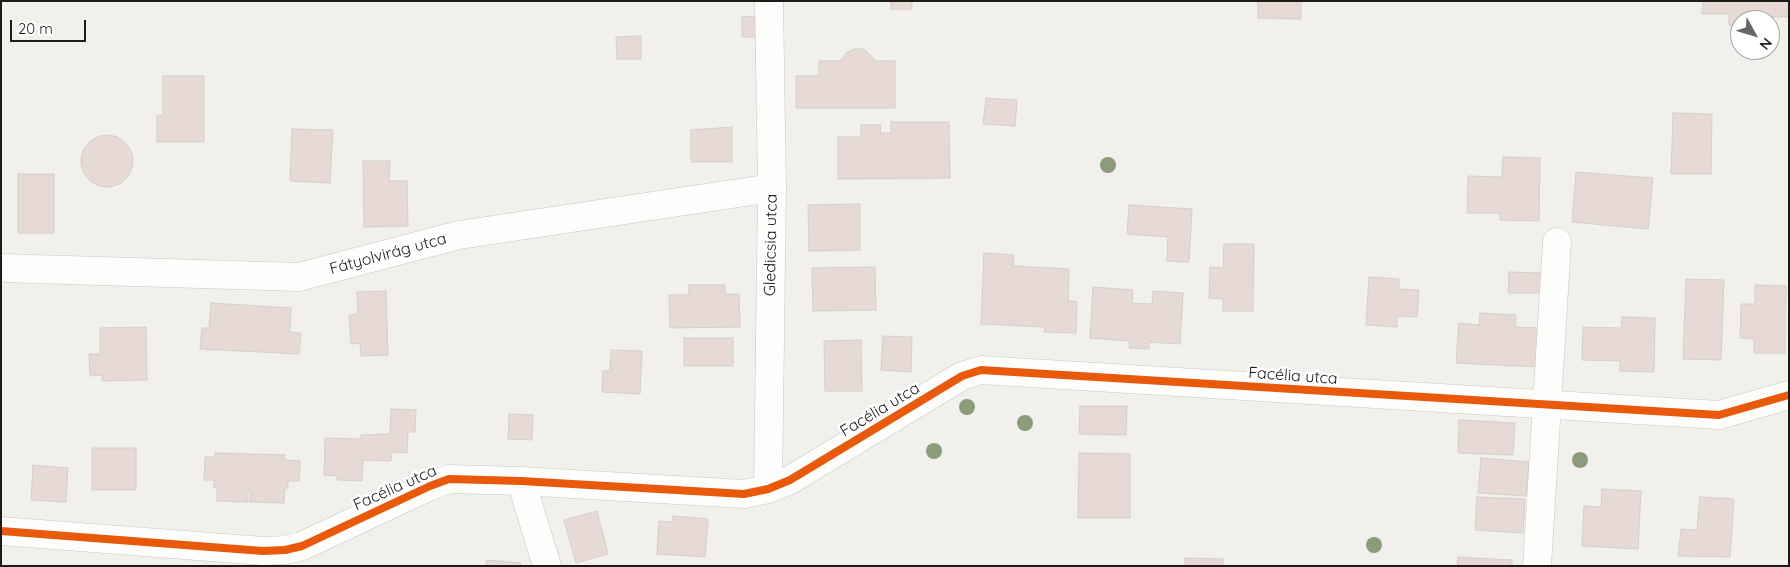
<!DOCTYPE html>
<meta charset="utf-8">
<style>
body{margin:0}
#map{position:relative;width:1790px;height:567px;overflow:hidden;background:#f2f0ed;font-family:Quicksand,sans-serif}
canvas{display:block}
.frame{position:absolute;inset:0;border:2px solid #1c1b18;pointer-events:none}
.north{position:absolute;left:1730px;top:10px;width:50px;height:50px;box-sizing:border-box;background:#fff;border:1px solid #a4a4a3;border-radius:50%;rotate:129deg;font-size:14px;font-weight:700;line-height:20px;text-align:center;color:#1c1b18}
.north::after{content:'';display:block;margin:auto;width:18px;height:22px;background:#676663;clip-path:polygon(50% 0,100% 100%,50% 72%,0 100%)}
.scale{position:absolute;left:10px;top:20px;width:76px;height:22px;box-sizing:border-box;border:2px solid #1c1b18;border-top:0;padding-left:6px;font-size:15px;line-height:18px;white-space:nowrap;color:#1c1b18;-webkit-text-stroke:4px #fff;paint-order:stroke}
</style>
<div id="map">
<canvas width="1790" height="567"></canvas>
<div class="frame"></div>
<div class="north">N</div>
<div class="scale">20 m</div>
</div>
<script>
const ctx = document.querySelector('canvas').getContext('2d');
ctx.lineJoin = 'round';
function fill(path, color) {
  ctx.fillStyle = color;
  ctx.fill(path, 'evenodd');
}
function toPath(rows) {
  const path = new Path2D();
  for (const r of rows) {
    if (r.length === 3) {
      path.moveTo(r[0] + r[2], r[1]);
      path.arc(r[0], r[1], r[2], 0, 2 * Math.PI);
      continue;
    }
    path.moveTo(r[0], r[1]);
    for (let i = 2; i < r.length; i += 2) path.lineTo(r[i], r[i + 1]);
  }
  return path;
}
function trace(path, color, width, dash) {
  ctx.strokeStyle = color;
  ctx.lineWidth = width;
  ctx.lineCap = dash ? 'butt' : 'round';
  ctx.setLineDash(dash || []);
  ctx.stroke(path);
}
function write(font, color, halo, rows, align = 'center') {
  ctx.font = font + ' Quicksand,sans-serif';
  ctx.lineWidth = 5;
  ctx.setLineDash([]);
  ctx.textBaseline = 'middle';
  ctx.strokeStyle = halo;
  ctx.fillStyle = color;
  for (const [text, x, y, turn = 0] of rows) {
    ctx.save();
    ctx.translate(x, y);
    ctx.rotate((+turn || 0) * Math.PI / 180);
    ctx.textAlign = isNaN(turn) ? turn : align;
    if (halo) ctx.strokeText(text, 0, 0);
    ctx.fillText(text, 0, 0);
    ctx.restore();
  }
}
const building = toPath([
 [891,1,912,1,912,9,891,9,891,1],
 [1258,1,1301,1,1301,19,1258,18,1258,1],
 [1703,1,1789,1,1789,17,1758,17,1758,20,1740,20,1740,25,1729,25,1729,14,1702,14,1703,1],
 [760,16,760,37,742,37,742,17,760,16],
 [641,36,641,59,617,59,616,37,641,36],
 [855,49,864,49,876,61,895,61,895,108,796,108,796,76,819,76,819,61,841,61,846,53,855,49],
 [163,76,204,76,204,142,157,142,157,116,163,115,163,76],
 [986,98,1017,100,1015,126,983,124,986,98],
 [1673,113,1712,114,1711,174,1671,174,1673,113],
 [891,122,949,122,950,178,838,179,838,137,861,137,861,125,881,125,880,133,891,133,891,122],
 [732,127,732,162,691,162,691,130,732,127],
 [292,129,333,130,330,183,290,181,292,129],
 [107,161,26],
 [1503,157,1540,158,1539,221,1500,220,1500,213,1467,213,1468,176,1502,177,1503,157],
 [363,161,390,161,389,181,407,181,408,226,364,227,363,161],
 [1576,172,1653,178,1648,229,1572,222,1576,172],
 [18,174,54,174,54,233,18,233,18,174],
 [860,204,860,250,809,251,808,205,860,204],
 [1129,205,1192,209,1189,262,1167,261,1168,237,1127,234,1129,205],
 [1224,244,1254,244,1253,311,1223,311,1223,299,1209,298,1210,267,1223,268,1224,244],
 [984,253,1014,255,1013,266,1069,269,1068,301,1077,302,1076,333,1044,332,1045,327,981,324,984,253],
 [875,267,876,310,813,311,812,268,875,267],
 [1509,272,1541,273,1541,293,1508,293,1509,272],
 [1369,277,1399,279,1399,289,1419,290,1417,317,1397,316,1397,327,1366,325,1369,277],
 [1686,279,1724,280,1721,360,1683,359,1686,279],
 [689,285,725,285,725,294,739,294,740,327,670,328,669,295,689,295,689,285],
 [1755,285,1786,286,1785,353,1754,353,1754,339,1740,338,1741,304,1755,304,1755,285],
 [1093,287,1133,290,1132,303,1152,304,1153,291,1183,293,1180,344,1149,342,1149,349,1129,348,1130,341,1090,338,1093,287],
 [386,291,388,355,361,356,360,343,351,344,349,315,358,314,357,292,386,291],
 [211,303,291,308,290,332,301,333,299,354,200,349,202,328,209,328,211,303],
 [1480,313,1516,315,1515,327,1540,328,1538,367,1456,363,1459,323,1479,325,1480,313],
 [1622,317,1655,318,1654,372,1620,371,1620,361,1582,360,1583,327,1621,328,1622,317],
 [146,327,147,380,102,381,102,375,90,376,89,354,100,354,100,328,146,327],
 [883,336,912,337,911,372,881,370,883,336],
 [684,338,733,338,733,366,684,366,684,338],
 [861,340,862,391,825,391,824,341,861,340],
 [611,350,642,351,640,394,602,392,603,371,610,371,611,350],
 [1080,406,1127,406,1126,435,1079,434,1080,406],
 [391,409,416,410,415,432,408,432,407,453,392,452,391,461,363,460,362,481,337,480,337,476,324,475,325,438,361,439,361,435,390,434,391,409],
 [509,414,533,415,532,440,508,439,509,414],
 [1459,420,1515,423,1513,455,1458,453,1459,420],
 [92,448,136,448,136,490,92,490,92,448],
 [215,453,285,455,284,460,300,461,299,481,288,481,288,488,285,488,284,503,250,502,251,491,248,491,248,502,217,501,217,488,214,488,214,480,204,480,205,457,215,457,215,453],
 [1079,453,1130,454,1130,518,1078,518,1079,453],
 [1481,458,1529,462,1526,496,1478,493,1481,458],
 [33,465,68,468,66,502,31,500,33,465],
 [1602,489,1641,491,1638,549,1582,546,1584,506,1601,507,1602,489],
 [1477,497,1525,499,1523,533,1475,530,1477,497],
 [1700,497,1734,499,1730,557,1678,556,1681,529,1697,530,1700,497],
 [597,511,608,554,576,563,564,520,597,511],
 [673,516,708,519,705,557,657,554,659,521,672,522,673,516],
 [1458,557,1512,560,1512,566,1457,566,1458,557],
 [1185,558,1223,559,1223,566,1185,566,1185,558],
 [487,560,521,563,520,566,486,566,487,560]
]);
fill(building, '#e7dad5');
trace(building, '#d1cecd', 1);
const minor = toPath([
 [1,268,299,277,459,235,772,188],
 [521,481,547,566],
 [768,489,772,188,769,1],
 [1,531,263,551,285,550,302,546,430,486,449,479,521,481,744,494,768,489,790,480,962,376,981,370,1719,415,1789,395],
 [1537,566,1557,242]
]);
trace(minor, '#c7c6c3', 29);
trace(minor, '#fdfdfc', 28);
trace(toPath([
 [1,531,263,551,285,550,302,546,430,486,449,479,521,481,744,494,768,489,790,480,962,376,981,370,1719,415,1789,395]
]), '#e8590c', 8);
ctx.fillStyle = '#8c9c7a';
for (const [x, y] of [
 [1108,165],
 [967,407],
 [1025,423],
 [934,451],
 [1580,460],
 [1374,545]
]) {
  ctx.beginPath();
  ctx.arc(x, y, 8, 0, 2 * Math.PI);
  ctx.fill();
}
write('16px', '#1c1b18', '#fff', [
 ["Gledicsia utca",771,245,-89],
 ["Fátyolvirág utca",388,254,-15],
 ["Facélia utca",1293,376,4],
 ["Facélia utca",880,410,-31],
 ["Facélia utca",395,488,-24]
]);
</script>
